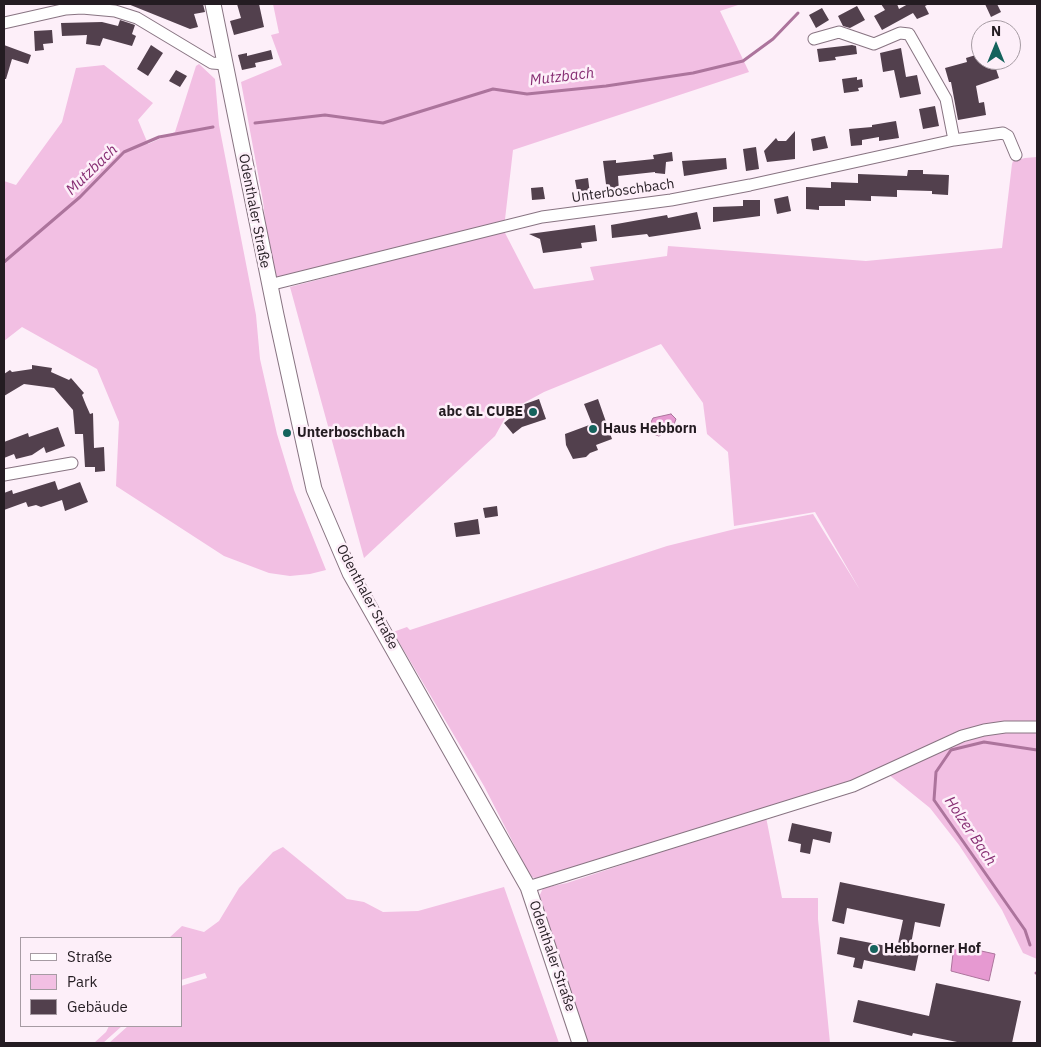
<!DOCTYPE html>
<meta charset="utf-8">
<style>
body{margin:0}
#map{position:relative;width:1041px;height:1047px;overflow:hidden;background:#fdeff9;font-family:"IBM Plex Sans",sans-serif}
canvas{display:block}
.frame{position:absolute;inset:0;border:5px solid #241c22;pointer-events:none}
.legend{position:absolute;left:20px;top:937px;width:162px;height:90px;box-sizing:border-box;background:#fdeff9;border:1px solid #a69ba3;margin:0;padding:6px 9px;list-style:none;font-size:15px;color:#241c22}
.legend li{display:flex;align-items:center;gap:10px;height:25px}
.legend b{width:25px;border:1px solid #a69ba3}
.north{position:absolute;left:971px;top:20px;width:50px;height:50px;box-sizing:border-box;background:#fdeff9;border:1px solid #a69ba3;border-radius:50%;rotate:0deg;font-size:14px;font-weight:700;line-height:20px;text-align:center;color:#241c22}
.north::after{content:'';display:block;margin:auto;width:18px;height:22px;background:#15635d;clip-path:polygon(50% 0,100% 100%,50% 72%,0 100%)}
</style>
<div id="map">
<canvas width="1041" height="1047"></canvas>
<div class="frame"></div>
<ul class="legend">
<li><b style="height:6px;background:#fff"></b>Straße</li>
<li><b style="height:14px;background:#f2bfe3"></b>Park</li>
<li><b style="height:14px;background:#52404d"></b>Gebäude</li>
</ul>
<div class="north">N</div>
</div>
<script>
const ctx = document.querySelector('canvas').getContext('2d');
ctx.lineJoin = 'round';
function fill(path, color) {
  ctx.fillStyle = color;
  ctx.fill(path, 'evenodd');
}
function toPath(rows) {
  const path = new Path2D();
  for (const r of rows) {
    path.moveTo(r[0], r[1]);
    for (let i = 2; i < r.length; i += 2) path.lineTo(r[i], r[i + 1]);
  }
  return path;
}
function trace(path, color, width, dash) {
  ctx.strokeStyle = color;
  ctx.lineWidth = width;
  ctx.lineCap = dash ? 'butt' : 'round';
  ctx.setLineDash(dash || []);
  ctx.stroke(path);
}
function write(font, color, halo, rows, align = 'center') {
  ctx.font = font + ' "IBM Plex Sans",sans-serif';
  ctx.lineWidth = 5;
  ctx.setLineDash([]);
  ctx.textBaseline = 'middle';
  ctx.strokeStyle = halo;
  ctx.fillStyle = color;
  for (const [text, x, y, turn = 0] of rows) {
    ctx.save();
    ctx.translate(x, y);
    ctx.rotate((+turn || 0) * Math.PI / 180);
    ctx.textAlign = isNaN(turn) ? turn : align;
    if (halo) ctx.strokeText(text, 0, 0);
    ctx.fillText(text, 0, 0);
    ctx.restore();
  }
}
fill(toPath([
 [273,4,741,4,720,11,749,72,513,150,504,228,272,282,263,201,241,82,282,65,271,35,279,33],
 [199,64,215,79,219,125,256,315,260,359,277,434,294,490,326,570,310,574,290,576,269,573,224,556,116,486,119,422,97,369,22,327,4,341,4,181,16,185,62,122,76,68,104,65,153,103,138,120,148,144,175,132,196,66],
 [1037,157,1037,725,1004,725,870,776,539,879,531,877,525,872,521,858,484,786,393,632,407,627,410,630,667,546,735,529,813,514,860,590,815,512,734,526,728,452,707,434,703,403,661,344,544,392,509,411,495,436,364,558,290,287,504,231,534,289,594,280,590,267,667,256,668,246,866,261,1002,248,1012,164,1013,161,1025,158],
 [1005,728,1037,728,1037,959,1023,953,1002,910,959,845,930,808,888,774,936,752],
 [766,817,782,898,818,898,818,919,830,1043,584,1043,539,897,543,888,567,883],
 [283,847,347,899,364,902,383,912,418,911,504,887,559,1043,109,1043,128,1026,181,1026,181,986,207,978,205,973,181,980,181,938,169,938,182,926,204,932,219,921,239,888,273,852],
 [109,1026,122,1026,103,1043,94,1043,106,1032]
]), '#f2bfe3');
const water = toPath([
 [671,414,676,419,673,427,659,436,650,433,649,426,653,418,671,414],
 [954,945,995,954,989,981,951,971,954,945]
]);
fill(water, '#e699d1');
trace(water, '#ac749c', 1);
trace(toPath([
 [255,123,325,115,383,123,493,89,527,94,606,86,693,73,743,61,773,39,798,13],
 [4,262,80,197,124,152,159,137,213,127],
 [1030,945,1025,930,934,800,936,772,951,750,984,742,1037,750],
 [1036,973,1037,973]
]), '#ac749c', 3);
fill(toPath([
 [128,4,203,4,205,12,194,14,198,27,190,29],
 [237,4,259,4,264,27,234,35,230,21,241,18],
 [881,4,897,4,899,9,908,4,929,4,925,6,929,14,917,19,913,13,882,30,874,16,885,10],
 [985,4,997,4,1001,12,991,17],
 [857,6,865,20,850,28,843,26,838,16],
 [822,8,829,20,816,28,809,15],
 [120,20,135,25,132,34,136,36,132,46,103,38,100,46,86,44,87,35,62,36,61,23,102,22,118,26],
 [52,30,53,43,43,44,44,50,35,51,34,31],
 [4,45,31,55,28,64,12,59,6,79,4,79],
 [151,45,163,53,148,76,137,69],
 [852,45,856,46,857,54,835,57,836,60,819,62,817,49],
 [901,48,906,77,917,75,921,94,900,98,894,70,883,72,880,53],
 [271,50,273,59,255,63,256,67,242,70,238,55,247,53,247,56],
 [979,54,982,63,993,60,999,78,976,86,979,103,984,102,986,115,958,120,951,82,949,82,945,68,967,62,966,58],
 [176,70,187,76,180,87,169,81],
 [857,77,857,80,862,79,863,87,858,88,859,91,844,93,842,79],
 [935,106,939,126,923,129,919,109],
 [896,121,899,138,879,141,879,137,862,140,862,145,851,146,849,129,872,127,872,125],
 [795,131,795,159,767,162,764,151,776,138,778,141,786,141],
 [825,136,828,148,813,151,811,139],
 [756,147,759,169,746,171,743,149],
 [672,152,673,161,666,162,665,174,655,173,655,172,618,176,619,191,607,192,603,161,616,160,616,163,654,159,653,155],
 [726,158,727,169,684,176,682,161],
 [908,170,923,170,923,174,949,175,948,195,932,194,932,191,897,190,897,197,871,196,871,201,845,200,845,206,819,206,819,210,806,209,806,187,831,188,831,182,858,183,858,174,907,176],
 [588,178,590,194,578,196,575,180],
 [543,187,545,199,532,200,531,188],
 [788,196,791,211,777,214,774,199],
 [743,200,760,200,760,216,713,222,713,207,743,206],
 [697,212,701,229,649,237,647,234,612,238,611,225,667,215,668,218],
 [595,225,597,241,581,243,582,248,543,253,540,239,529,234],
 [32,365,52,368,51,372,69,380,71,378,84,393,82,395,86,405,90,414,93,413,94,448,104,447,105,471,95,472,95,467,85,467,83,434,75,434,73,410,54,388,24,384,4,396,4,374,10,370,12,372,32,369],
 [539,399,546,419,522,427,513,434,504,423,521,409,519,406],
 [598,399,612,439,596,445,598,450,590,453,586,457,573,459,566,445,565,434,592,424,584,404],
 [58,427,65,446,46,453,44,447,32,455,16,459,14,454,4,458,4,442,28,433,29,437],
 [55,481,58,490,80,482,88,502,65,511,62,500,41,507,36,505,28,507,26,502,4,510,4,493,12,490,13,494],
 [497,506,498,516,485,518,483,508],
 [478,519,480,534,456,537,454,523],
 [792,823,832,832,830,843,813,839,810,854,800,852,801,844,788,841],
 [840,882,945,904,940,927,915,922,910,950,919,952,915,971,864,960,862,969,853,967,855,958,837,954,840,937,897,948,903,920,847,908,844,924,832,921],
 [936,983,1021,1001,1012,1043,962,1043,913,1033,912,1036,853,1022,858,1000,929,1016]
]), '#52404d');
const minor = toPath([
 [4,23,66,9,82,8,115,11,137,18,212,63,225,64],
 [814,39,839,32,874,44,900,33,909,34,946,99,954,140],
 [269,285,542,217,671,200,750,185,954,140,1003,133,1008,136,1016,155],
 [4,475,72,463],
 [528,887,853,786,962,736,984,730,1005,727,1037,727]
]);
const secondary = toPath([
 [213,4,276,315,314,489,350,573,528,887,580,1043]
]);
trace(minor, '#887482', 13);
trace(secondary, '#887482', 17);
trace(minor, '#fff', 11);
trace(secondary, '#fff', 15);
for (const [x, y, r, color] of [
 [533,412,5,"#15635d"],
 [593,429,5,"#15635d"],
 [287,433,5,"#15635d"],
 [874,949,5,"#15635d"]
]) {
  const dot = new Path2D();
  dot.arc(x, y, r, 0, 2 * Math.PI);
  ctx.fillStyle = color;
  ctx.fill(dot);
  trace(dot, '#fdeff9', 2);
}
write('14px', '#241c22', '#fdeff9', [
 ["Unterboschbach",623,191,-8],
 ["Odenthaler Straße",254,211,79],
 ["Odenthaler Straße",367,597,62],
 ["Odenthaler Straße",552,956,71]
]);
write('bold 14px', '#241c22', '#fdeff9', [
 ["abc GL CUBE",523,412,"right"],
 ["Haus Hebborn",603,429],
 ["Unterboschbach",297,433],
 ["Hebborner Hof",884,949]
], 'left');
write('italic 15px', '#872e73', '#fdeff9', [
 ["Mutzbach",562,77,-7],
 ["Mutzbach",92,170,-44],
 ["Holzer Bach",970,831,56]
]);
</script>
